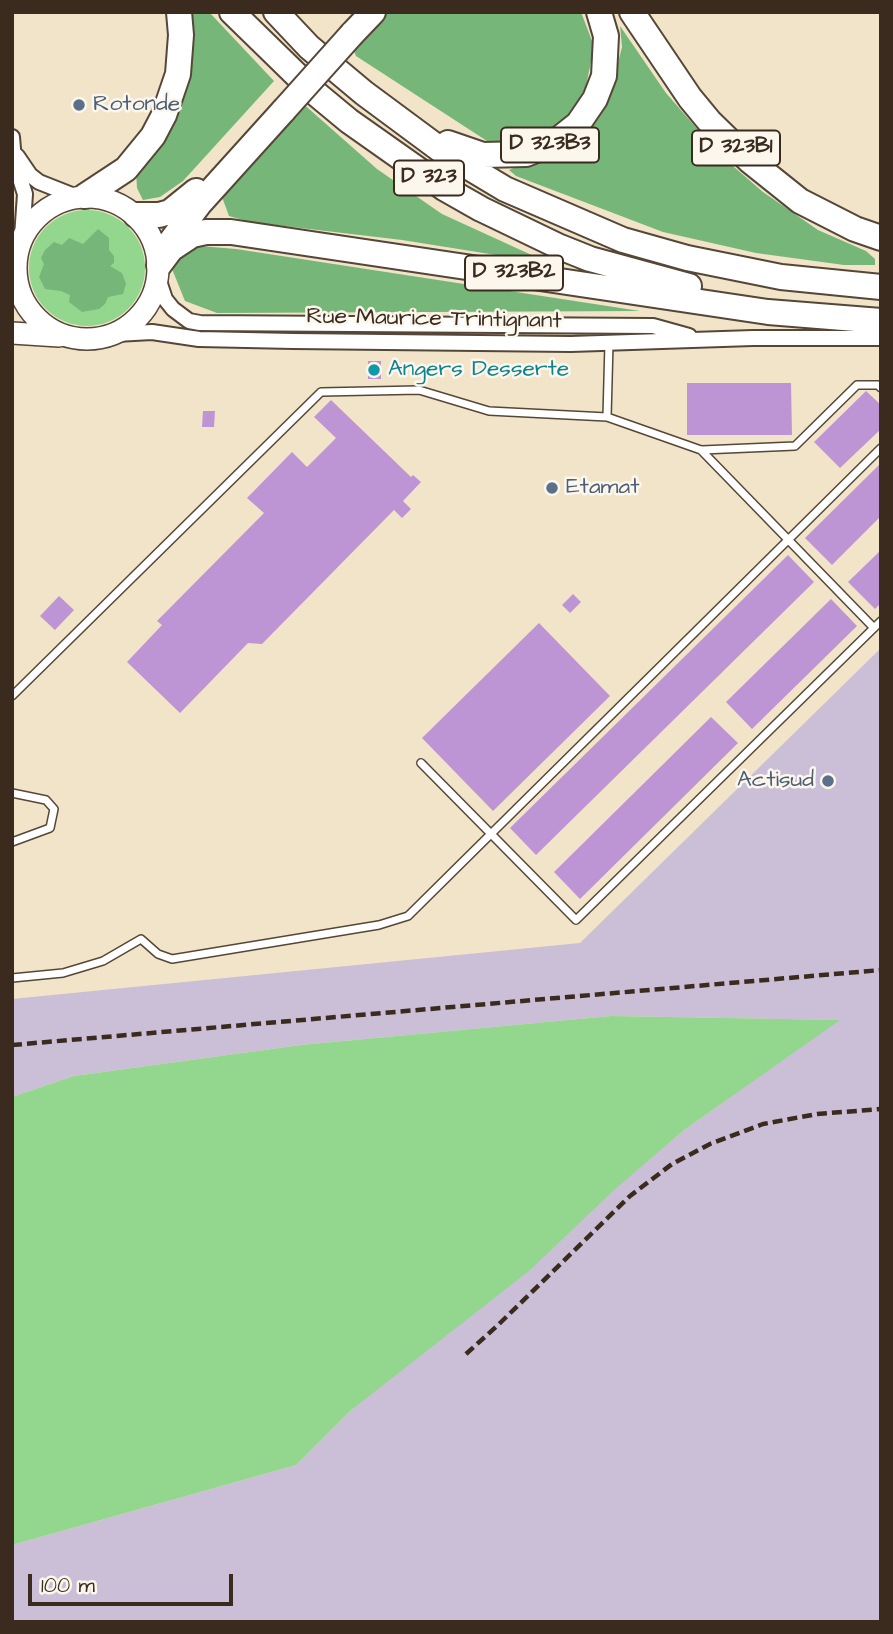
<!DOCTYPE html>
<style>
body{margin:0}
#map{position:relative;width:893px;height:1634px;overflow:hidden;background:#f1e4c8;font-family:"Architects Daughter",sans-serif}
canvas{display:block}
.frame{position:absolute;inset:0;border:14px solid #3b2a1e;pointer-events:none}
.scale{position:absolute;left:28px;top:1574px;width:205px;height:32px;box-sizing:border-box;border:4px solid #3b2a1e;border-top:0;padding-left:9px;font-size:21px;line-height:24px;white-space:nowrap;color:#3b2a1e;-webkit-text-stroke:5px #fbf7ec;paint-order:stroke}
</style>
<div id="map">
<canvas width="893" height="1634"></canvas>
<div class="frame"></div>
<div class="scale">100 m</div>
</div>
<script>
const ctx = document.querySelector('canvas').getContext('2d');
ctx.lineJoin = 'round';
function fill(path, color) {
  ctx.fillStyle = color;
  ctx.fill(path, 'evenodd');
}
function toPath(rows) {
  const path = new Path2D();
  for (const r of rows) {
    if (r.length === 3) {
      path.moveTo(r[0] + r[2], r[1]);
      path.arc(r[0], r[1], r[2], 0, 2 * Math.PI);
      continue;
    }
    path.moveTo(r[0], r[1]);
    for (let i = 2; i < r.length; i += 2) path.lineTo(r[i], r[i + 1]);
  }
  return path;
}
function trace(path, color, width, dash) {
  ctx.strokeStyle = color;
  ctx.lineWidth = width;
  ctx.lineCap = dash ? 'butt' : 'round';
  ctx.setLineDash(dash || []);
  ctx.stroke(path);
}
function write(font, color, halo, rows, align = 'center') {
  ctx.font = font + ' "Architects Daughter",sans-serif';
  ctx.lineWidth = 5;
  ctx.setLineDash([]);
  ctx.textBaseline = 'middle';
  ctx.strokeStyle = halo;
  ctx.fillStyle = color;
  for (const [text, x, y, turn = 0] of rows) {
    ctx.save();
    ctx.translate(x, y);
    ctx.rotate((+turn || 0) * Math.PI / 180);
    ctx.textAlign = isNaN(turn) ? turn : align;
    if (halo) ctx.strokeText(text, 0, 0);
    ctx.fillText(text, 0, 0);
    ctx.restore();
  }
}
fill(toPath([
 [881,648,881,1622,12,1622,12,1545,296,1465,350,1411,684,1130,838,1020,611,1016,301,1045,74,1076,12,1097,12,999,580,943]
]), '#cabfd6');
fill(toPath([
 [87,268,58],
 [611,1016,840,1020,684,1130,614,1190,530,1270,350,1411,296,1465,12,1545,12,1097,74,1076,301,1045]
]), '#93d68e');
fill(toPath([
 [189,12,209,12,274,81,183,181,160,197,143,200,137,188,136,172],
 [387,12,581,12,592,41,593,52,586,86,574,109,559,123,539,135,509,144,487,141,356,56,351,44],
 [620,26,666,93,719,154,763,192,818,230,866,251,875,259,875,265,844,265,756,253,663,232,516,176,509,170,523,164,614,78,622,47],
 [300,101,377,169,442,214,536,257,540,262,402,240,250,222,229,216,222,197,241,171],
 [98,229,109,238,109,250,114,256,114,263,110,266,122,273,126,284,123,294,108,297,105,304,99,309,82,312,69,302,70,295,61,291,45,289,39,277,44,264,41,258,45,250,54,242,62,245,69,238,83,244],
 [200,246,236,249,640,311,217,313,185,301,172,269,182,256]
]), '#76b779');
fill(toPath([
 [368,361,381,361,381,379,368,379],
 [687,383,791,383,792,435,687,435],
 [866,391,881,405,881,429,840,468,814,442],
 [331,400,411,477,413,475,421,482,403,501,411,509,402,518,394,510,262,644,248,643,180,713,127,662,162,625,157,621,264,513,247,498,292,452,307,467,336,438,314,417],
 [203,411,215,411,214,427,202,427],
 [881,463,881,516,832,565,805,538],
 [881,550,881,603,875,609,848,582],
 [788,555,814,582,536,855,510,828],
 [573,594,581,602,570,613,562,605],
 [59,596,74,610,55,630,40,616],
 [831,599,857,626,752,729,726,702],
 [539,623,610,696,493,811,422,738],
 [711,717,738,743,580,899,554,872]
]), '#be95d4');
const lane = toPath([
 [607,417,701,450,874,628],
 [702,450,795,446,857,385,878,385,881,388],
 [12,696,321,392,419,390,489,411,607,417,609,343],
 [421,763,576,920,881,621],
 [12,793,46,800,54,809,50,828,12,842],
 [12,978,63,973,103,961,141,939,158,954,172,959,379,925,408,916,881,448]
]);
const street = toPath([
 [12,137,14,160,25,194,22,237],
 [17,156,30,175,39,182,77,197],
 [158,278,165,299,173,309,189,321,200,323,653,326,689,336],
 [116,334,152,332,199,339,293,341,571,344,753,338,881,338]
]);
const primary = toPath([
 [87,268,71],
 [12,333,59,336]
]);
const highway = toPath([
 [232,12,314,92,349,121,444,188,481,209,560,247,590,259,689,286],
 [276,12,309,47,364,93,445,153,505,189,623,240,687,258,781,277,881,287],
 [632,12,690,98,709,121,750,161,800,201,855,229,881,238],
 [352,34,373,12],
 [448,143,483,155,526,154,554,143,578,124,595,99,604,76,606,36,599,12],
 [85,196,126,169,153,136,164,115,178,74,181,35,179,12],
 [136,215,159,215,170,212,196,191],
 [168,245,200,203,284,110],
 [159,265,171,249,192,235,206,232,231,232,768,312,881,321]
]);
trace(lane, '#564638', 10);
trace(street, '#564638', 18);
trace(primary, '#564638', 24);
trace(highway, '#564638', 28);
trace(lane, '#fff', 7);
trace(street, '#fff', 14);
trace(primary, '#fff', 21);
trace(highway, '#fff', 24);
trace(toPath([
 [12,1045,881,970],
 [466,1354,497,1326,630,1196,672,1164,710,1144,763,1124,817,1114,881,1109]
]), '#3b2a1e', 4.5, [10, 5]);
const highwayBridge = toPath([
 [284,110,352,34]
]);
trace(highwayBridge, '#564638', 28, []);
trace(highwayBridge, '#fff', 24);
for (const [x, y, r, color] of [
 [79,105,7,"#5c6f8a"],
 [374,370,7,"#0f9aa8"],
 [552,488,7,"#5c6f8a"],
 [828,781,7,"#5c6f8a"]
]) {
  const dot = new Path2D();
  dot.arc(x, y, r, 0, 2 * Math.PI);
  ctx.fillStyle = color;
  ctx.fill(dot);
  trace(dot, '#fbf7ec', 2.5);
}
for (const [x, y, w] of [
 [550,145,98],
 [736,148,88],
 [429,178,70],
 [514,273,98]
]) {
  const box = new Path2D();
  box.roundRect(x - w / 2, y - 17.5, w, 35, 5);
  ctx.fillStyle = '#fbf7ec';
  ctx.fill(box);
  trace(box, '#3b2a1e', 2);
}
write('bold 21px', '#3b2a1e', null, [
 ["D 323B3",550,145],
 ["D 323B1",736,148],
 ["D 323",429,178],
 ["D 323B2",514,273]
]);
write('23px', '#4e5e75', '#fbf7ec', [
 ["Rotonde",93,105],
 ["Etamat",566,488],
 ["Actisud",814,781,"right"]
], 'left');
write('23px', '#3b2a1e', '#fbf7ec', [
 ["Rue Maurice Trintignant",434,320,1]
]);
write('23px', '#0d838f', '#fbf7ec', [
 ["Angers Desserte",388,370]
], 'left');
</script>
